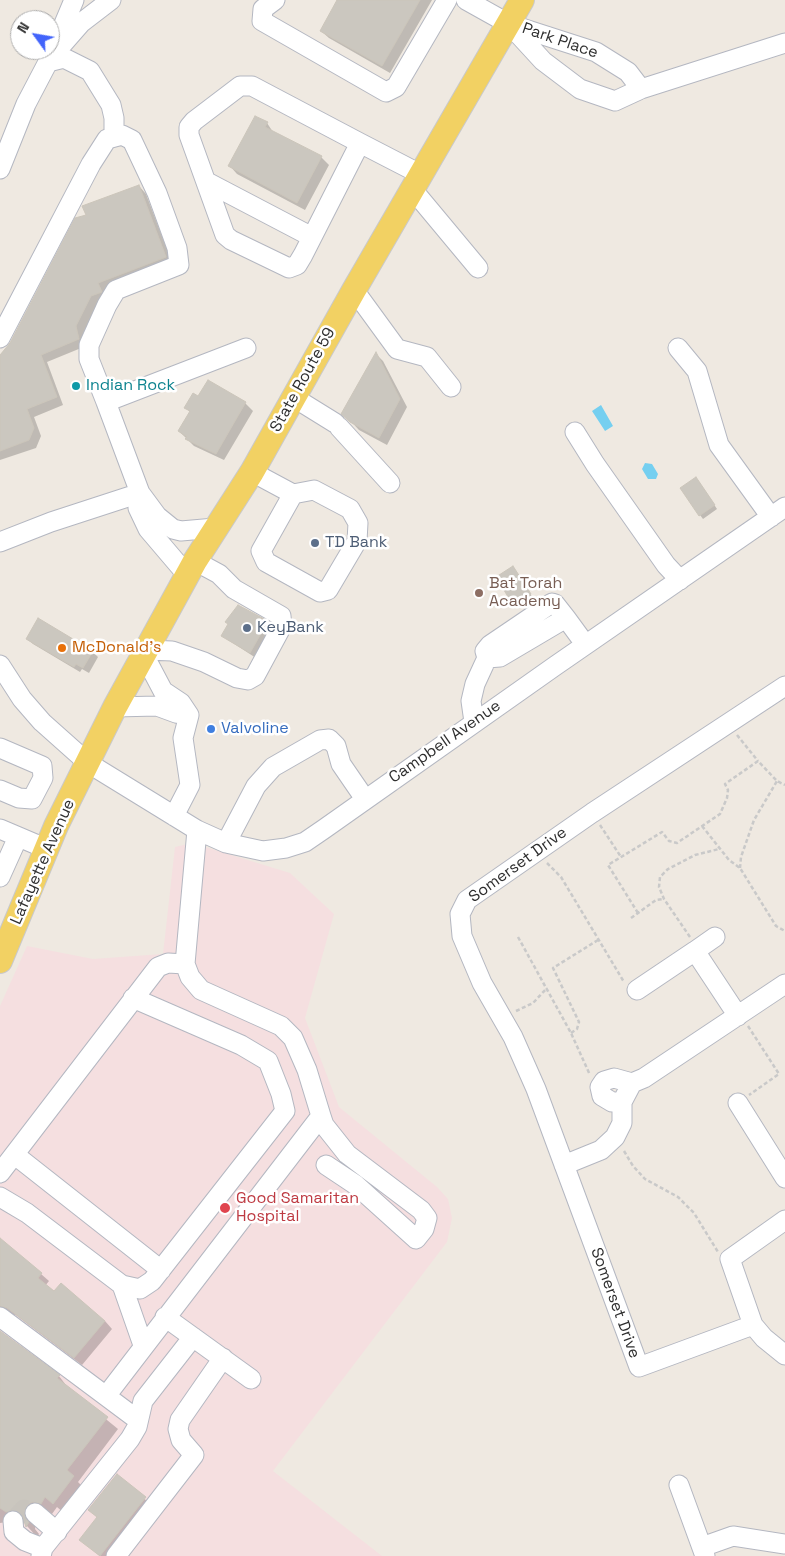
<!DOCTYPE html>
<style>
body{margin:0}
#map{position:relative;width:785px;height:1556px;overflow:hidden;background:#efe9e1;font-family:"Space Grotesk",sans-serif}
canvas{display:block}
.north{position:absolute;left:10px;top:10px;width:50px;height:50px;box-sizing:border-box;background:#fff;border:1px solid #ababab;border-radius:50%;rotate:302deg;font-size:14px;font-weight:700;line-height:20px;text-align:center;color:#2e2e2e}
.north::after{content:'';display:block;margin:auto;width:18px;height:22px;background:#4264fb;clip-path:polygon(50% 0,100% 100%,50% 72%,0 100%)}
</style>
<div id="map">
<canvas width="785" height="1556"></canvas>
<div class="north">N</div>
</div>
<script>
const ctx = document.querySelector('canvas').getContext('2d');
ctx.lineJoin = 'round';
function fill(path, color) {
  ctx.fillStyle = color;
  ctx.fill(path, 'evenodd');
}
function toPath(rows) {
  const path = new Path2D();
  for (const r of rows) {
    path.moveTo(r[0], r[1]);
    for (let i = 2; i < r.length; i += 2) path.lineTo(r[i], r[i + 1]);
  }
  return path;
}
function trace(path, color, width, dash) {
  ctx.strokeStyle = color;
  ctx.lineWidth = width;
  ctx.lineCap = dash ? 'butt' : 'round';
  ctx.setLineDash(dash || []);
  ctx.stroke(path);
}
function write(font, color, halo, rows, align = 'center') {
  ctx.font = font + ' "Space Grotesk",sans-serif';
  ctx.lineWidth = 5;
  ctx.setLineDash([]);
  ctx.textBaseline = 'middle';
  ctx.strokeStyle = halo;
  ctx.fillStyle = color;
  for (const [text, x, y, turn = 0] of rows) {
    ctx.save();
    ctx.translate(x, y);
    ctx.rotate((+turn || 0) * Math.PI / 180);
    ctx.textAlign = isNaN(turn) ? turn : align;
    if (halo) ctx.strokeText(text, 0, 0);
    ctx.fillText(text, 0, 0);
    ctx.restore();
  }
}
fill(toPath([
 [192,843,290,873,334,914,305,1018,339,1107,437,1187,448,1199,452,1218,447,1242,273,1471,382,1556,0,1556,0,1006,27,946,93,959,163,954,175,847]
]), '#f5dfe0');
fill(toPath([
 [601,405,613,426,605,431,592,411],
 [645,463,652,464,658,474,656,479,648,479,642,469]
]), '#75cff0');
fill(toPath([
 [339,0,432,0,390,73,329,38,321,31],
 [267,123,273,132,321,157,329,165,305,210,237,174,230,166],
 [139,186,146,194,173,265,98,303,83,334,86,346,47,362,63,405,34,417,41,436,36,448,0,460,0,358,11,344,87,216],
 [376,354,383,361,407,407,387,445,359,430,343,413],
 [208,381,245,403,253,411,224,460,194,446,179,431,190,412,186,408,198,398],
 [699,482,717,509,703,519,700,515],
 [513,568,533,598,518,608,514,604],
 [239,606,273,628,256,658,222,636],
 [38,620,93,652,98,657,89,673,82,669,80,672,33,644,27,639],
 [0,1239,41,1274,49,1281,45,1286,54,1293,105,1321,112,1329,82,1365,16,1315,4,1314,0,1310],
 [0,1335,59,1376,69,1389,118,1429,78,1482,84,1488,65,1514,57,1507,52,1514,44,1513,37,1517,35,1529,39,1534,37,1537,27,1526,25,1520,17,1524,13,1521,0,1523],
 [117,1476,153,1506,114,1556,100,1556,81,1540,98,1518,90,1510]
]), '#0003');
const building = toPath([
 [337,0,420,0,382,66,320,31,337,0],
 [255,116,268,122,265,127,322,156,297,203,228,166,255,116],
 [139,185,166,257,98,283,102,292,91,296,76,326,79,339,41,355,57,397,27,409,34,428,29,440,0,451,0,355,10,343,75,218,86,215,82,206,139,185],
 [376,352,400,399,379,438,350,422,341,414,376,352],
 [208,380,246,402,216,454,185,439,187,437,178,431,190,411,184,408,193,393,198,396,208,380],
 [696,477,715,505,699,516,680,488,696,477],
 [513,566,531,594,513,605,496,577,513,566],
 [238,605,268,621,250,653,221,636,228,624,225,622,238,605],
 [38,618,93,651,83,668,76,664,74,667,26,639,38,618],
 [0,1238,42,1273,38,1278,54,1291,61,1283,105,1321,74,1358,7,1308,0,1306,0,1238],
 [0,1331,60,1375,57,1378,108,1417,67,1470,74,1476,53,1504,45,1497,41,1504,32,1502,26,1506,24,1516,29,1522,26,1527,22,1515,18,1511,6,1512,0,1508,0,1331],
 [117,1474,146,1497,100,1556,79,1540,97,1517,88,1510,117,1474]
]);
fill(building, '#cbc7bf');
trace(building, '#cbc5ba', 1);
trace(toPath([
 [13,1521,24,1509,35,1513]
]), '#c8c4bd', 19, [19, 9]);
const minor = toPath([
 [275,0,263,9,262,21,386,92,396,87,447,0],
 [466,0,509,24,596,52,628,72,641,89],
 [509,24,543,61,580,89,615,101,641,89,785,43],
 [60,47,81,23,111,0],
 [48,62,64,58,90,71,111,105,114,118,114,137],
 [360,143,303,255,297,265,289,268,231,240,225,235,189,135,189,127,194,121,240,86,252,86,360,143,422,175],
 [0,169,26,104,48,62,74,0],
 [207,182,312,237],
 [413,190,478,268],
 [354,290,397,349,427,357,451,387],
 [0,338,91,164,107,139,122,135,132,140,157,193,177,248,179,265,116,290,107,305,89,345,89,359,106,402,246,348],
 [678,348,697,371,719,445,771,517],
 [293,397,335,423],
 [106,402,140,493,157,516,173,529,181,531,215,528],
 [339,427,390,483],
 [575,432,595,464,666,565,680,580],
 [252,472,293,494,314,490,350,509,358,523,357,541,328,590,320,592,266,562,261,551,293,494],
 [140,493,138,508,148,529,188,576],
 [0,542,51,522,140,493],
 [566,618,500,657,487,658,485,651,490,645,552,603,555,604,566,618,585,644],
 [147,650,172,651,204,662,237,678,248,680,255,676,282,626,281,616,234,589,219,574,195,561],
 [0,665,22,699,42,722,88,763,197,830,226,843,263,851,286,848,305,842,324,829,555,666,785,507],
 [785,686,592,813,467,900,460,914,462,936,482,983,513,1037,536,1089,639,1367,753,1325,730,1259,785,1220],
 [115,707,157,706,176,713,189,715,181,703,163,691,144,655],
 [474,722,471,701,475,684,487,658],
 [0,748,42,766,43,778,32,799,19,798,0,790],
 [174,816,190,785,183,738,189,715],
 [0,829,47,849],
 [226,843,256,786,273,767,320,740,329,739,336,746,341,764,365,799],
 [0,877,18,837],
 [695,951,715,937],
 [637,990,695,951,738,1016],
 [622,1102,612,1102,602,1096,600,1087,604,1081,614,1078,632,1083],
 [738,1103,785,1178],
 [321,1116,324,1125,347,1154,421,1210,427,1218,424,1229,416,1239,356,1185,326,1165],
 [15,1155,161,1270],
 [564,1165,601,1150,615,1137,622,1123,622,1102,632,1083,644,1078,785,984],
 [0,1173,158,967,168,963,185,964],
 [0,1197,27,1213,122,1285,143,1345],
 [122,1285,140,1289,152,1281,285,1111,281,1094,268,1061,241,1045,133,998],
 [0,1317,138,1420],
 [165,1317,251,1379],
 [753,1325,764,1338,785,1355],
 [106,1396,321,1116,307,1070,293,1038,281,1026,201,990,190,977,185,964,197,830],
 [679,1485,705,1556],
 [35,1513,57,1532],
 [13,1521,14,1532,25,1541,43,1548],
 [702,1547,733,1536,785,1544],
 [41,1556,43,1548,130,1439,137,1427,143,1401,193,1337],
 [116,1556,194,1455,181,1440,178,1429,180,1420,223,1358]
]);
const major = toPath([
 [0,961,56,826,115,707,195,561,252,472,354,290,522,0]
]);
trace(minor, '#b4b7c1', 21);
trace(major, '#c9c9c9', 26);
trace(toPath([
 [737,735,758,761],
 [600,825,621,857],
 [702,826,729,860,740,868,776,926,785,931],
 [547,863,561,877,624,982],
 [740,868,741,857,754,820,777,781],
 [638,913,608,865,662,832,669,841,677,843,720,814,727,798,728,790,725,784,758,761,777,781,785,785],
 [631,918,656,900,664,899],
 [518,937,571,1033,590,1075],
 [690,937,664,899,659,887,660,877,668,869,695,855,719,849],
 [516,1011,533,1003,547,988],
 [748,1026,779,1074,749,1095],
 [571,1033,577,1029,579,1022,553,968,598,940],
 [624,1151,633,1166,645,1179,678,1197,694,1213,718,1252]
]), '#c9c9c9', 2.5, [4, 2.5]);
trace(minor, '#fff', 19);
trace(major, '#f2d163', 24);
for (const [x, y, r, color] of [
 [76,386,5,"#0f9aa8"],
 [315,543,5,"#5c6f8a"],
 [479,593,5,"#8d6e63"],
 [247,628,5,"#5c6f8a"],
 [62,648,5,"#e8710a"],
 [211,729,5,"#3f7fe0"],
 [225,1208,6,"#e0444e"]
]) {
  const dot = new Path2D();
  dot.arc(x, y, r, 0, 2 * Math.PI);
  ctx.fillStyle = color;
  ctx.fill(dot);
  trace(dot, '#fff', 2);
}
write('16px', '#2e2e2e', '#fff', [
 ["Park Place",560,41,19],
 ["State Route 59",303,380,-61],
 ["Campbell Avenue",445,742,-35],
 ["Lafayette Avenue",43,862,-66],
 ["Somerset Drive",518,865,-36],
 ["Somerset Drive",615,1303,70]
]);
write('16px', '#0d838f', '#fff', [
 ["Indian Rock",86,386]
], 'left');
write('16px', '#4e5e75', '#fff', [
 ["TD Bank",325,543],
 ["KeyBank",257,628]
], 'left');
write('16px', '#785e54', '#fff', [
 ["Bat Torah",489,584],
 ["Academy",489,602]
], 'left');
write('16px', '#c56008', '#fff', [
 ["McDonald's",72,648]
], 'left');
write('16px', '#366cbe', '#fff', [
 ["Valvoline",221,729]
], 'left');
write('16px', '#be3a42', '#fff', [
 ["Good Samaritan",236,1199],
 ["Hospital",236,1217]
], 'left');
</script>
